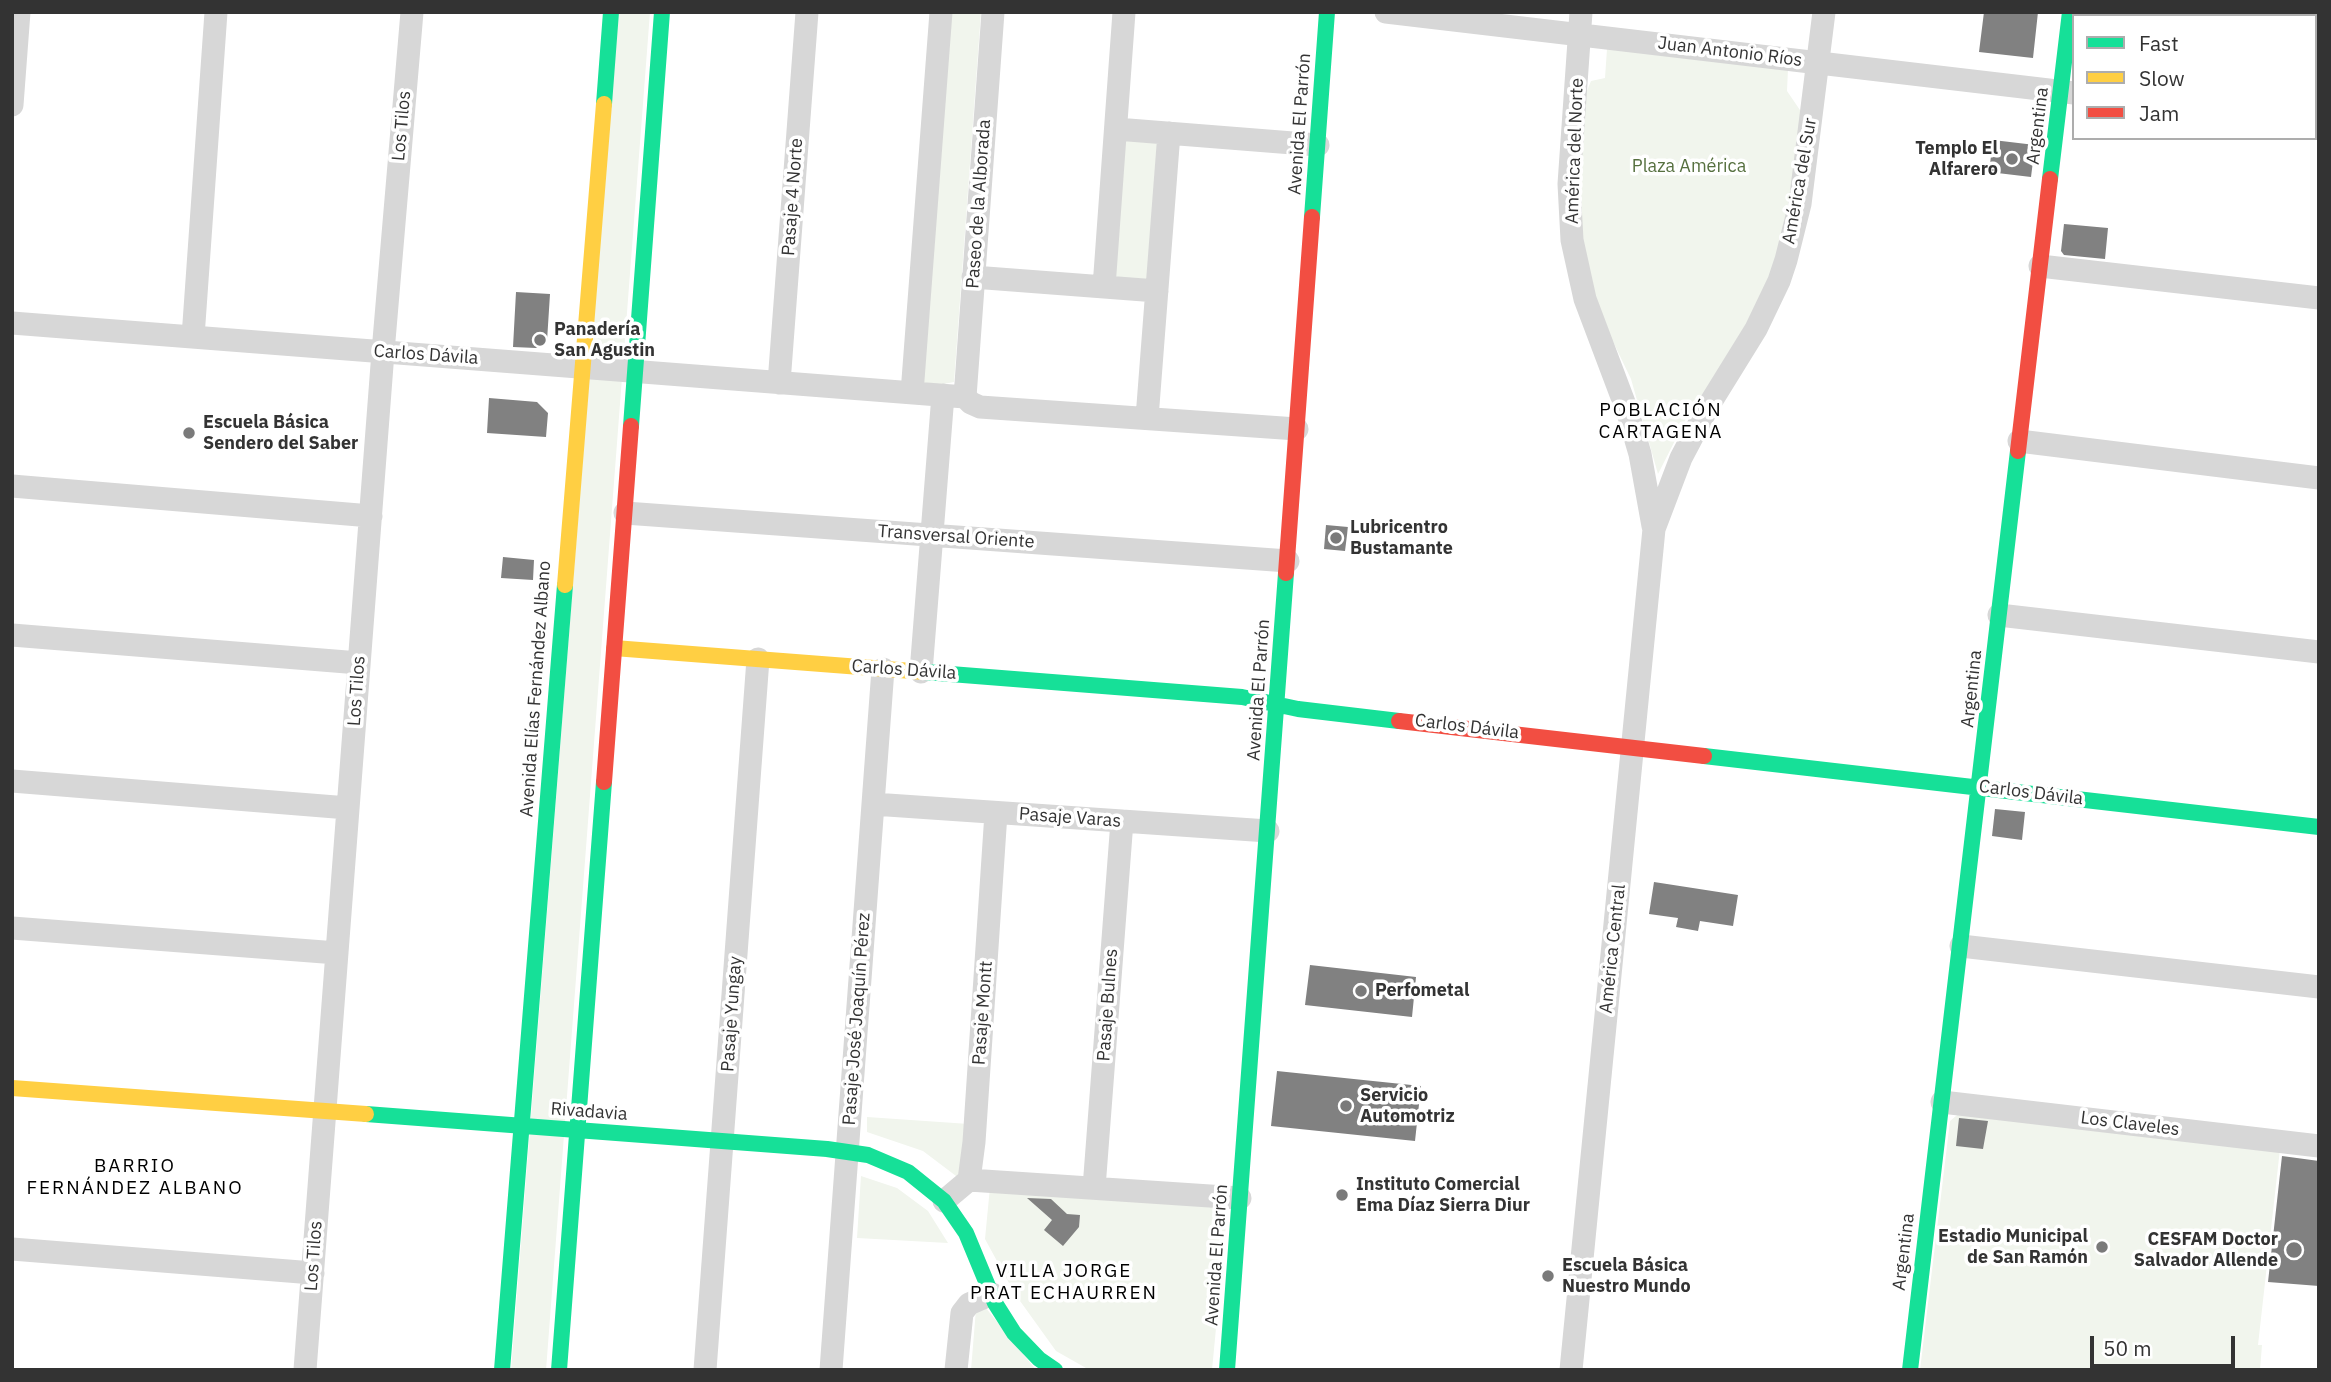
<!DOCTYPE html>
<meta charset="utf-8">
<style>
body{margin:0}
#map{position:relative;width:2331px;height:1382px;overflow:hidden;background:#fff;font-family:"IBM Plex Sans",sans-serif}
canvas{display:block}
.frame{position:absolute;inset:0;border:14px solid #333;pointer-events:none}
.legend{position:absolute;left:2072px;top:14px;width:245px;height:126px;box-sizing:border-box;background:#fff;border:2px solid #adadad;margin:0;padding:9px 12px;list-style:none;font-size:21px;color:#333}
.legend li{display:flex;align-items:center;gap:14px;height:35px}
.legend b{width:35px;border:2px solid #adadad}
.scale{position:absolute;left:2090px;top:1336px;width:145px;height:32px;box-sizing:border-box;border:4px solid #333;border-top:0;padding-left:9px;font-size:21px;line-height:24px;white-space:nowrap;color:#333;-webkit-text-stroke:5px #fff;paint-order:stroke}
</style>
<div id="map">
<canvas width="2331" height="1382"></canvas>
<div class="frame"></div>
<ul class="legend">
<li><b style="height:9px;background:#16e098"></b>Fast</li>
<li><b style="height:9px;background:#ffcf43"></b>Slow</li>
<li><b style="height:9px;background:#f24e42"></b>Jam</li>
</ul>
<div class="scale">50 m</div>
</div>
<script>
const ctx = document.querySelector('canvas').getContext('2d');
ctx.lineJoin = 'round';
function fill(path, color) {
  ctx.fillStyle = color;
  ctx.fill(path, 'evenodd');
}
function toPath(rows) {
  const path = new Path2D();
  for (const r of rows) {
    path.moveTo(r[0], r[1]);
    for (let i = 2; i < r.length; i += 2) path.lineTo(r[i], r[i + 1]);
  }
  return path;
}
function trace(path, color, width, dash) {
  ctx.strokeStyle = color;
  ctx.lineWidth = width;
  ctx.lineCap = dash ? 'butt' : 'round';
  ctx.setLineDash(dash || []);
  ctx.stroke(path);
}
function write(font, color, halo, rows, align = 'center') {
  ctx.font = font + ' "IBM Plex Sans",sans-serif';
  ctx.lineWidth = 7;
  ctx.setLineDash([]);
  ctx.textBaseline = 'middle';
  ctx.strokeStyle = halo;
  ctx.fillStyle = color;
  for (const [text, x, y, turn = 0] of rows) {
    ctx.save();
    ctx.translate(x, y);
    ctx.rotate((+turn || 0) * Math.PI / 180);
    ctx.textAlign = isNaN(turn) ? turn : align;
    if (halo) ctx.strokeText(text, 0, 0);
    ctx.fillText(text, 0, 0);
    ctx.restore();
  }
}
fill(toPath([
 [618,12,650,12,546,1370,511,1370],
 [950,12,981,12,954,382,923,388],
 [1607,49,1788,69,1787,91,1802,113,1793,212,1758,306,1727,361,1689,413,1658,474,1631,379,1591,296,1579,215,1584,98,1591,81,1605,78],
 [1120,139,1161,142,1151,282,1109,279],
 [1962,1111,2280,1149,2258,1345,2262,1345,2260,1370,1920,1370,1950,1121],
 [867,1117,969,1124,964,1182,923,1151,867,1132],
 [861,1176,897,1188,928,1211,948,1243,857,1238],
 [990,1187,1228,1203,1212,1370,1086,1368,1056,1351,1015,1294,985,1239],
 [977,1297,1036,1370,971,1370]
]), '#f1f5ed');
fill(toPath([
 [1984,12,2038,12,2033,58,1979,52],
 [1993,140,2035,145,2031,177,1989,172],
 [2064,224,2108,228,2105,259,2064,255,2061,251],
 [516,292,550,294,547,341,536,348,513,347],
 [489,398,537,402,548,413,546,437,487,433],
 [1326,525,1348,527,1345,551,1324,549],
 [503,557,534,560,533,580,501,578],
 [1995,809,2025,812,2022,840,1992,836],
 [1654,882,1738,895,1733,926,1700,921,1698,931,1676,927,1678,918,1649,914],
 [1310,965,1416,977,1412,1017,1305,1005],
 [1277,1071,1421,1086,1415,1141,1271,1126],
 [1959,1118,1988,1121,1983,1149,1956,1146],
 [2282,1156,2319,1161,2319,1286,2268,1282],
 [1027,1198,1051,1199,1067,1214,1080,1215,1079,1227,1063,1246,1044,1230,1052,1220]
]), '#818181');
trace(toPath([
 [1386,12,2074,93],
 [1581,12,1569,184,1572,240,1585,299,1628,413,1640,454,1653,526],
 [12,105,19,12],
 [2315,122,2319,123],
 [1116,129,1318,145],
 [2040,266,2319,298],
 [973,277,1157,291],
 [1104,287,1124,12],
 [12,323,965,397],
 [193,337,216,12],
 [779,383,807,12],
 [912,393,941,12],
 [965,397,993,12],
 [965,397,971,403,980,407,1297,429],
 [1147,418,1169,133],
 [2019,441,2319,478],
 [12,486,371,516],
 [625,513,1288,561],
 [1999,615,2319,652],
 [12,635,359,663],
 [921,672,943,395],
 [12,781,348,808],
 [873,804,1268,831],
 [12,928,337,953],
 [1961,946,2319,987],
 [1942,1102,2319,1146],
 [969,1180,1240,1198],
 [1094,1188,1122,821],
 [944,1201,969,1180,974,1142,996,813],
 [12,1249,313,1273],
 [305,1370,383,352,412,12],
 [705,1370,758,659],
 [831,1370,883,669],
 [956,1370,962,1313,969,1304,992,1294],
 [1571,1370,1654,529,1681,458,1709,405,1756,329,1779,281,1786,260,1800,204,1824,12]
]), '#d7d7d7', 23);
trace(toPath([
 [604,104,611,12],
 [2050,179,2070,12],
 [1312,217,1327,12],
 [631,426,662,12],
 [925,672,1242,697,1298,709,1399,721],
 [1704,756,2319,827],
 [366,1114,827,1149,868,1155,908,1172,944,1201,966,1233,995,1303,1014,1333,1039,1359,1055,1370],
 [502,1370,565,585],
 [559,1370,604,782],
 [1227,1370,1286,573],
 [1910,1370,2018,451]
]), '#16e098', 16);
trace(toPath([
 [565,585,604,104],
 [614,648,925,672],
 [12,1088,366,1114]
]), '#ffcf43', 16);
trace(toPath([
 [2018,451,2050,179],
 [1286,573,1312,217],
 [1399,721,1704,756],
 [604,782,631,426]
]), '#f24e42', 16);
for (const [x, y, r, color] of [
 [2012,159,7,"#7a7a7a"],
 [540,340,7,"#7a7a7a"],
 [189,433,7,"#7a7a7a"],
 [1336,538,7,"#7a7a7a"],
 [1361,991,7,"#7a7a7a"],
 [1346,1106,7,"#7a7a7a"],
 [1342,1195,7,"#7a7a7a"],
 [2102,1247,7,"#7a7a7a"],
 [2294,1250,9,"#7a7a7a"],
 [1548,1276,7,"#7a7a7a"]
]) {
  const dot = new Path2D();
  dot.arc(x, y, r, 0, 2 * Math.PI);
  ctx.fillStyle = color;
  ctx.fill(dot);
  trace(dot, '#fff', 2.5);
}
write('18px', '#333', '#fff', [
 ["Juan Antonio Ríos",1730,52,7],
 ["Avenida El Parrón",1300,124,-86],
 ["Los Tilos",402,126,-85],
 ["Argentina",2038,126,-83],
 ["América del Norte",1575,151,-88],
 ["América del Sur",1800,181,-80],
 ["Pasaje 4 Norte",793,197,-86],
 ["Paseo de la Alborada",979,204,-86],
 ["Carlos Dávila",426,355,4],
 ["Transversal Oriente",956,537,4],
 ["Carlos Dávila",904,670,4],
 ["Avenida Elías Fernández Albano",536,689,-86],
 ["Argentina",1972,689,-84],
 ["Avenida El Parrón",1259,690,-86],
 ["Los Tilos",357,691,-86],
 ["Carlos Dávila",1467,727,7],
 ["Carlos Dávila",2031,793,7],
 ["Pasaje Varas",1070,818,4],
 ["América Central",1613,949,-84],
 ["Pasaje Bulnes",1108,1005,-86],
 ["Pasaje Montt",983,1013,-86],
 ["Pasaje Yungay",732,1014,-86],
 ["Pasaje José Joaquín Pérez",857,1019,-86],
 ["Rivadavia",589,1112,4],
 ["Los Claveles",2130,1124,7],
 ["Argentina",1904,1252,-83],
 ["Avenida El Parrón",1217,1255,-86],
 ["Los Tilos",314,1256,-86]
]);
write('bold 18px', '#333', '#fff', [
 ["Templo El",1998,149,"right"],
 ["Alfarero",1998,170,"right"],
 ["Panadería",554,330],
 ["San Agustin",554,351],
 ["Escuela Básica",203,423],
 ["Sendero del Saber",203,444],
 ["Lubricentro",1350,528],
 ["Bustamante",1350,549],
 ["Perfometal",1375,991],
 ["Servicio",1360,1096],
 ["Automotriz",1360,1117],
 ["Instituto Comercial",1356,1185],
 ["Ema Díaz Sierra Diur",1356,1206],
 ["Estadio Municipal",2088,1237,"right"],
 ["de San Ramón",2088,1258,"right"],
 ["CESFAM Doctor",2278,1240,"right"],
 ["Salvador Allende",2278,1261,"right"],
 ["Escuela Básica",1562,1266],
 ["Nuestro Mundo",1562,1287]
], 'left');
write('18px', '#56703f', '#fff', [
 ["Plaza América",1689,167]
]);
ctx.letterSpacing = '2px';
write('19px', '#000', '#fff', [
 ["POBLACIÓN",1661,411],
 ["CARTAGENA",1661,433],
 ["BARRIO",135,1167],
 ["FERNÁNDEZ ALBANO",135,1189],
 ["VILLA JORGE",1064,1272],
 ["PRAT ECHAURREN",1064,1294]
]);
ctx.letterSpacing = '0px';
</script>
